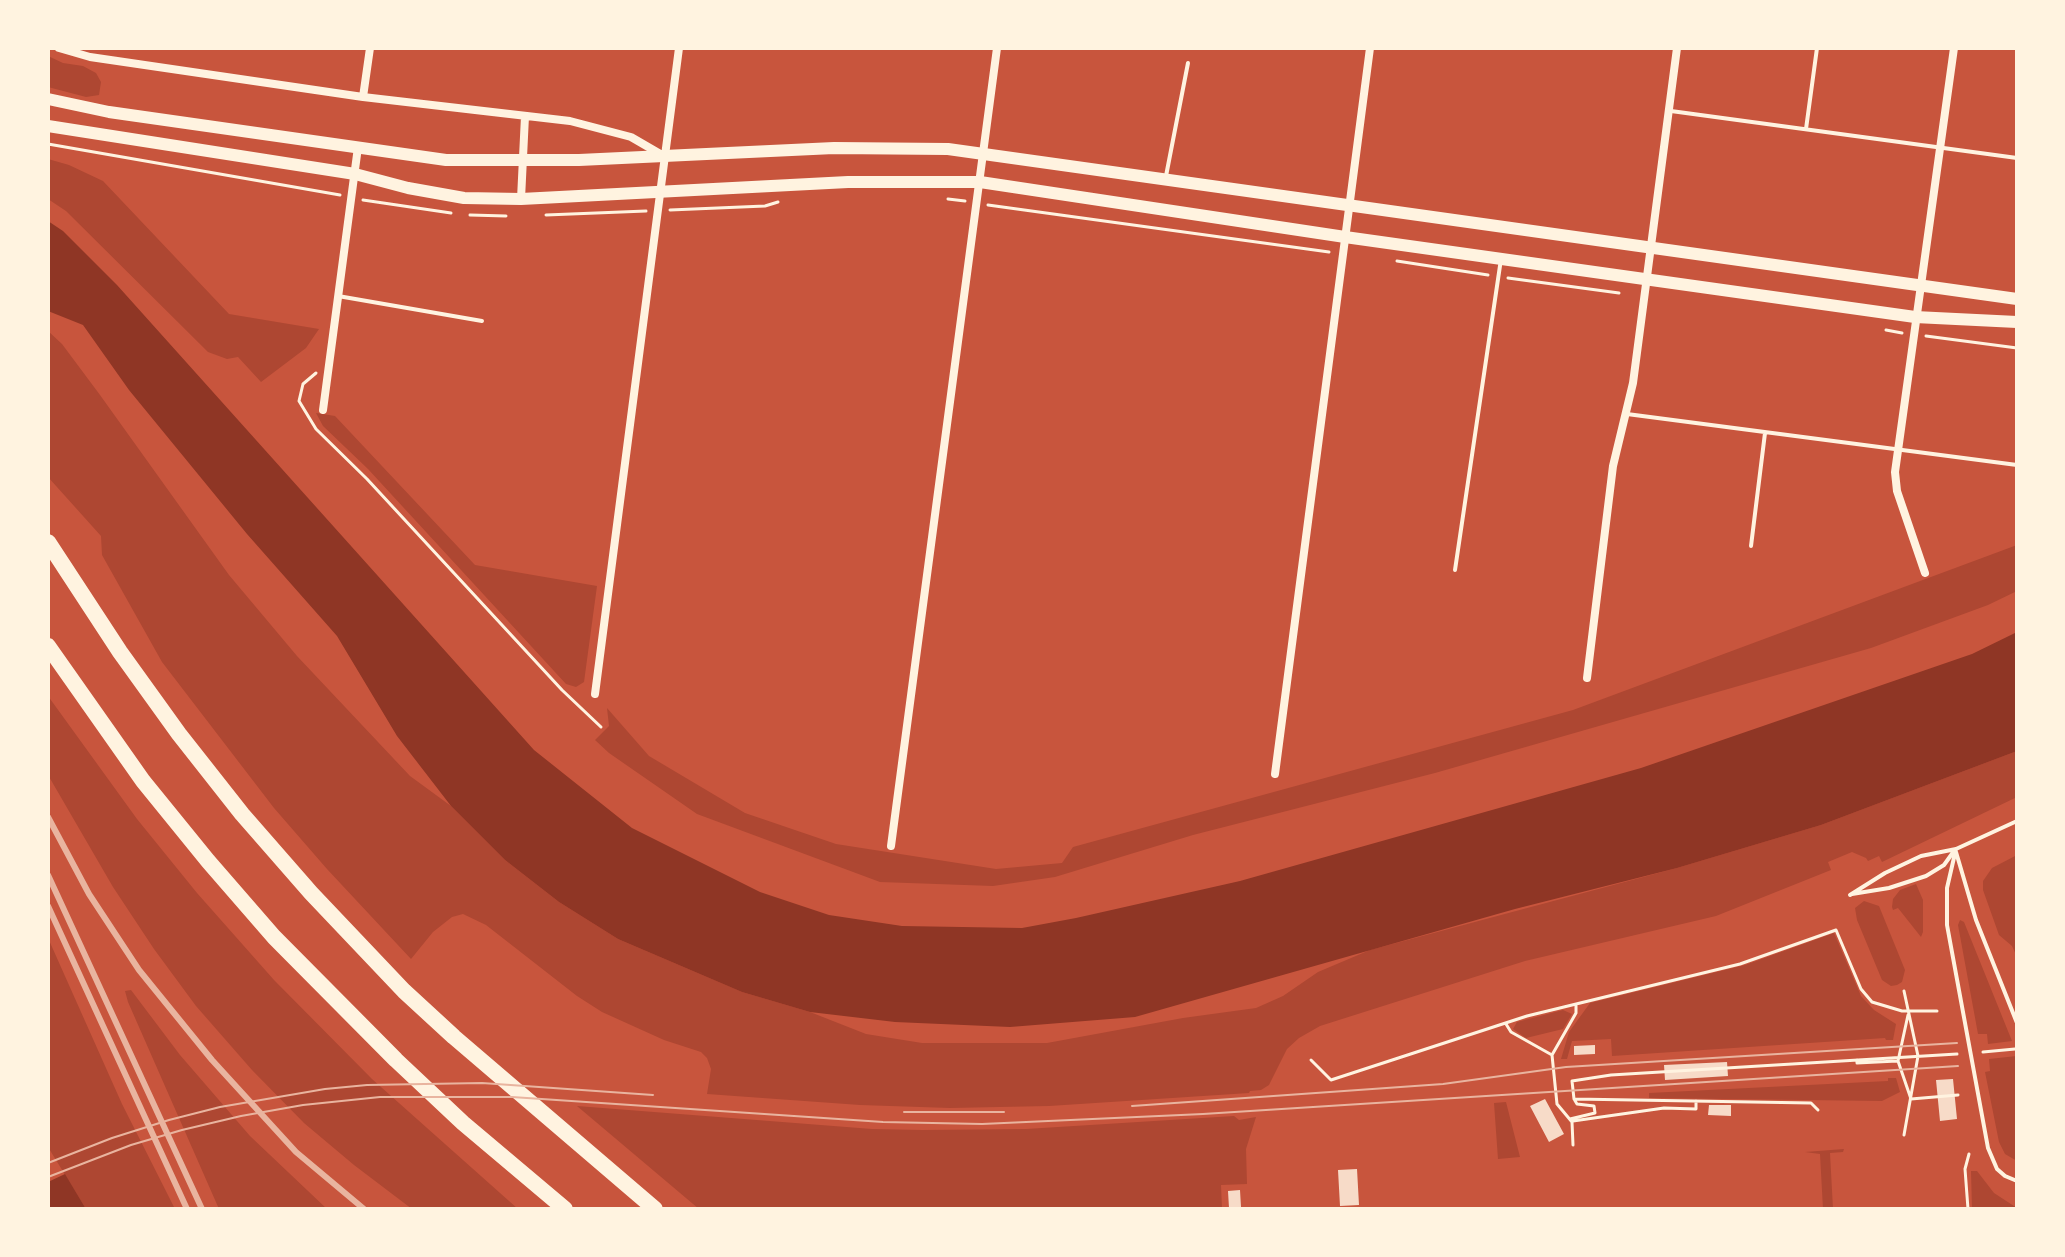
<!DOCTYPE html>
<style>
body{margin:0}
#map{position:relative;width:2065px;height:1257px;overflow:hidden;background:#c8553d;font-family:"Golos Text",sans-serif}
canvas{display:block}
.frame{position:absolute;inset:0;border:50px solid #fff3e0;pointer-events:none}
</style>
<div id="map">
<canvas width="2065" height="1257"></canvas>
<div class="frame"></div>
</div>
<script>
const ctx = document.querySelector('canvas').getContext('2d');
ctx.lineJoin = 'round';
function fill(path, color) {
  ctx.fillStyle = color;
  ctx.fill(path, 'evenodd');
}
function toPath(rows) {
  const path = new Path2D();
  for (const r of rows) {
    path.moveTo(r[0], r[1]);
    for (let i = 2; i < r.length; i += 2) path.lineTo(r[i], r[i + 1]);
  }
  return path;
}
function trace(path, color, width, dash) {
  ctx.strokeStyle = color;
  ctx.lineWidth = width;
  ctx.lineCap = dash ? 'butt' : 'round';
  ctx.setLineDash(dash || []);
  ctx.stroke(path);
}
fill(toPath([
 [48,56,63,63,83,66,96,73,101,82,99,95,86,97,48,87],
 [48,159,69,165,103,181,229,314,319,329,306,348,261,382,238,357,227,359,208,352,66,211,48,199],
 [48,331,62,344,100,395,229,575,297,656,410,776,451,806,505,860,559,902,618,939,742,992,810,1012,866,1034,922,1043,1047,1043,1183,1018,1256,1008,1283,996,1318,972,1370,950,1677,868,1821,825,2017,751,2017,797,1882,862,1879,856,1868,861,1866,858,1852,852,1828,862,1831,870,1716,916,1525,961,1320,1026,1299,1038,1287,1049,1269,1085,1261,1090,1250,1091,1249,1093,1049,1106,950,1108,860,1105,707,1094,711,1069,707,1058,701,1052,664,1040,602,1012,577,996,486,925,463,914,452,917,433,932,411,959,327,869,274,808,162,662,102,555,101,536,48,477],
 [316,413,335,416,475,565,597,586,584,682,576,687,566,684,368,469,323,426],
 [2017,545,2017,591,1988,605,1871,648,1435,773,1193,835,1055,877,993,886,880,882,697,814,609,753,595,740,609,726,607,708,649,756,745,813,836,844,996,869,1062,863,1073,847,1573,710],
 [48,696,137,819,197,893,274,980,372,1079,518,1209,412,1209,354,1165,304,1123,252,1070,196,1006,154,949,113,887,48,775],
 [2017,855,2017,957,2012,946,1999,935,1983,890,1983,881,1992,868],
 [1916,884,1923,900,1923,932,1921,937,1898,908,1893,910,1892,907,1893,899,1900,890],
 [1864,901,1879,906,1905,970,1902,982,1897,985,1891,986,1882,980,1857,920,1855,908],
 [1960,920,1964,922,2012,1041,1988,1044,1987,1034,1978,1034,1958,925],
 [1834,933,1861,996,1874,1010,1896,1024,1893,1040,1886,1040,1885,1038,1612,1056,1611,1039,1572,1041,1567,1059,1561,1059,1569,1032,1590,1003,1745,965],
 [48,938,122,1104,175,1209,86,1209,48,1147],
 [131,990,180,1055,250,1136,327,1209,219,1209,128,1002,125,991],
 [1563,1010,1572,1014,1563,1029,1526,1038,1513,1029,1517,1022],
 [2017,1056,2017,1161,2005,1154,1999,1142,1985,1072,1990,1071,1989,1059],
 [1888,1078,1896,1078,1900,1092,1882,1101,1649,1098,1649,1093,1888,1081],
 [1506,1102,1520,1157,1498,1159,1494,1103],
 [577,1106,872,1129,923,1130,1026,1129,1234,1116,1239,1120,1256,1117,1246,1149,1247,1184,1221,1185,1222,1209,699,1209],
 [1844,1149,1843,1152,1830,1153,1833,1209,1823,1209,1820,1154,1805,1152],
 [1971,1171,1977,1171,1994,1193,2017,1208,1972,1209]
]), '#ae4732');
fill(toPath([
 [48,221,63,231,117,285,534,750,632,828,760,892,829,915,902,926,1022,928,1076,918,1240,881,1641,768,1972,654,2017,632,2017,751,1821,825,1677,868,1515,909,1135,1017,1010,1027,895,1022,810,1012,742,992,618,939,559,902,505,860,451,806,397,736,337,636,247,534,129,390,83,325,48,311],
 [65,1174,86,1209,48,1209,48,1182]
]), '#8f3625');
fill(toPath([
 [1595,1045,1595,1054,1574,1055,1574,1046],
 [1727,1062,1728,1076,1665,1080,1664,1065],
 [1953,1079,1957,1119,1940,1121,1936,1080],
 [1545,1099,1564,1134,1549,1142,1530,1106],
 [1709,1105,1731,1105,1731,1116,1708,1115],
 [1357,1169,1359,1205,1340,1206,1338,1170],
 [1240,1190,1241,1207,1229,1208,1228,1191]
]), '#f7dbc8');
trace(toPath([
 [48,144,340,195],
 [948,199,965,201],
 [363,200,451,213],
 [988,205,1329,252],
 [670,210,765,206,778,202],
 [470,215,506,216],
 [546,215,646,211],
 [1397,261,1488,275],
 [1508,278,1619,293],
 [1886,330,1902,333],
 [1926,336,2017,348],
 [316,373,303,384,299,401,316,429,367,479,562,690,601,727],
 [1904,991,1918,1056,1904,1135],
 [1908,1015,1898,1061,1911,1099,1958,1095],
 [1506,1024,1511,1032,1552,1055],
 [1983,1052,2015,1049],
 [1311,1060,1331,1080,1527,1016,1740,964,1836,930,1861,989,1872,1002,1902,1011,1937,1011],
 [1857,1060,1857,1063,1897,1061],
 [1818,1110,1811,1103,1574,1099,1572,1081,1611,1075,1957,1054],
 [1570,1119,1595,1113,1594,1106,1577,1104,1574,1099],
 [1573,1121,1664,1108,1696,1109,1696,1101],
 [1573,1145,1572,1122,1557,1104,1552,1055,1576,1013,1576,1004],
 [1968,1209,1965,1169,1969,1154]
]), '#fff3e0', 3);
trace(toPath([
 [1671,111,2017,158],
 [1806,129,1817,48],
 [1166,176,1188,63],
 [338,296,482,321],
 [1627,414,2017,465],
 [1751,546,1765,433],
 [1455,570,1501,259],
 [1956,849,1947,888,1947,925,1988,1148,1997,1169,2005,1176,2017,1181],
 [1956,852,1976,920,2017,1023],
 [1852,894,1889,888,1926,876,1944,865,1954,851],
 [1850,895,1885,873,1921,856,1956,849,2017,821]
]), '#fff3e0', 4);
trace(toPath([
 [59,48,90,57,363,97,570,121,631,137,662,155],
 [363,97,370,48],
 [521,199,525,116],
 [323,410,358,147],
 [1925,573,1897,491,1895,472,1954,48],
 [1587,678,1613,466,1633,383,1677,48],
 [595,694,679,48],
 [1275,774,1370,48],
 [891,846,997,48]
]), '#fff3e0', 8);
trace(toPath([
 [48,99,109,112,446,160,579,160,834,148,948,149,2017,299],
 [48,126,355,174,408,188,464,198,521,199,848,182,980,182,1345,237,1915,317,2017,322]
]), '#fff3e0', 12);
trace(toPath([
 [48,542,120,652,179,734,242,814,311,893,404,991,454,1037,655,1209],
 [48,646,143,781,208,861,274,937,396,1060,463,1123,565,1209]
]), '#fff3e0', 16);
trace(toPath([
 [1132,1106,1443,1084,1566,1067,1957,1043],
 [904,1112,1004,1112],
 [48,1163,112,1138,169,1120,220,1107,325,1089,367,1085,482,1083,653,1095],
 [48,1177,131,1145,182,1130,241,1116,303,1105,380,1097,512,1097,883,1122,982,1124,1203,1114,1958,1066]
]), '#e9b49f', 2);
trace(toPath([
 [48,817,89,894,139,970,212,1060,296,1152,364,1209],
 [48,875,202,1209],
 [48,906,187,1209]
]), '#e9b49f', 6);
</script>
